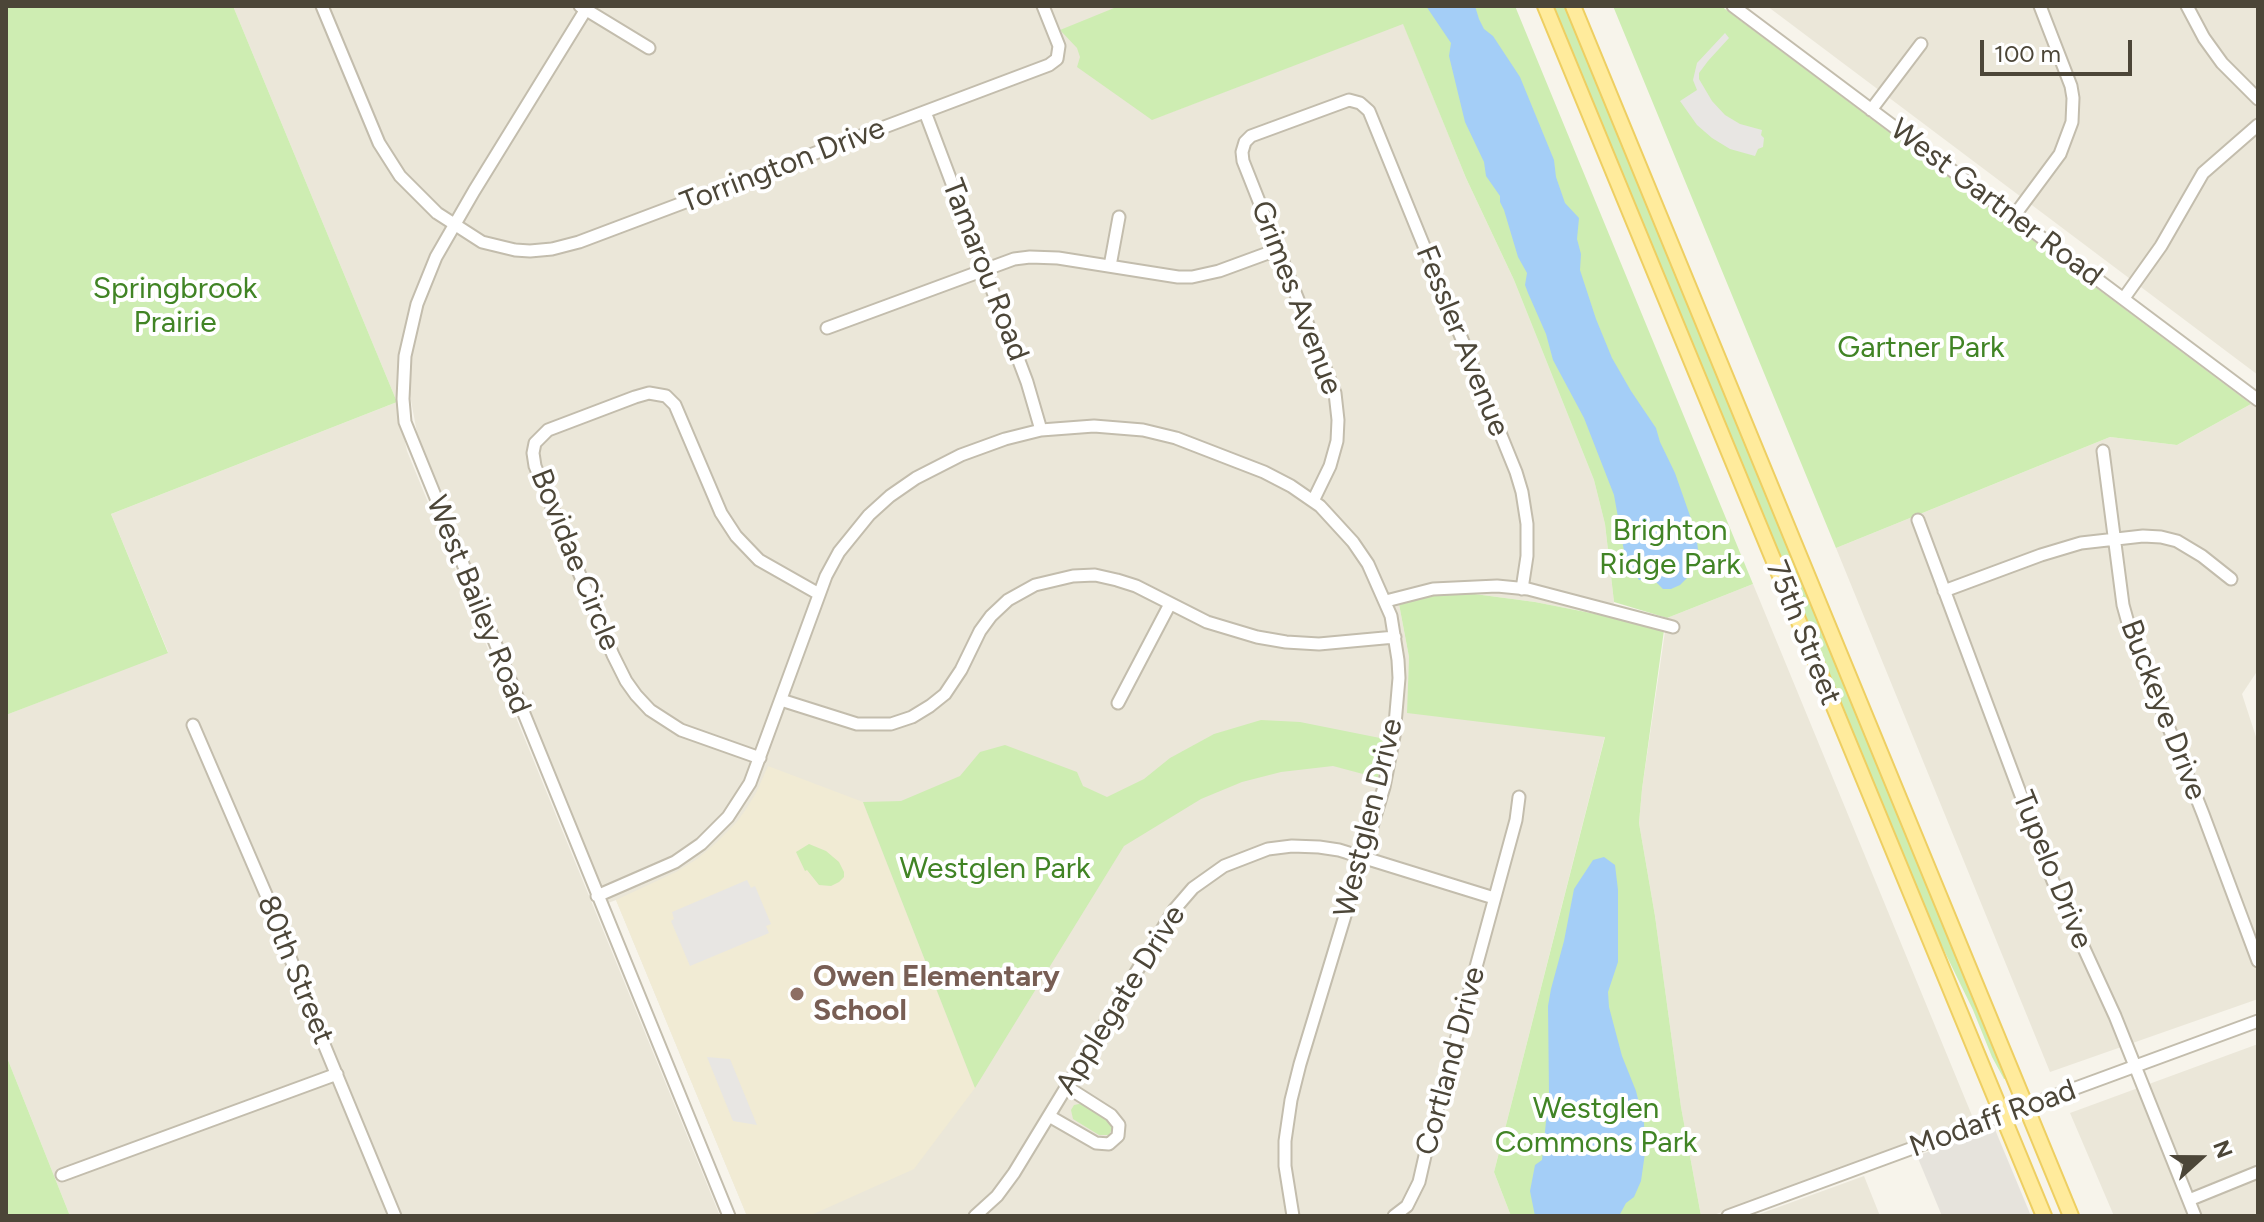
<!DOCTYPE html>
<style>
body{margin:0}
#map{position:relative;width:2264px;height:1222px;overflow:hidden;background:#f7f4eb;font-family:Figtree,sans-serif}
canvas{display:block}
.frame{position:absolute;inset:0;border:8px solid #4c4638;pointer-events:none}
.north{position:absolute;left:2160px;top:1118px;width:80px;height:80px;-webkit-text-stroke:6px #fff;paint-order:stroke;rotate:69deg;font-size:22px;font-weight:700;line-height:32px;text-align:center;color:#4c4638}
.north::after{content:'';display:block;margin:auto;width:28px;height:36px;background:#4c4638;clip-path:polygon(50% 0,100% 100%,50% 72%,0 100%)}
.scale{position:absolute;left:1980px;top:40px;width:152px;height:36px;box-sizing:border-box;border:4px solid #4c4638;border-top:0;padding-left:10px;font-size:24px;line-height:28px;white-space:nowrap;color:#4c4638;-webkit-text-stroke:6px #fff;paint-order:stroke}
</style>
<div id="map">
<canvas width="2264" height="1222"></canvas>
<div class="frame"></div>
<div class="north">N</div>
<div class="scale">100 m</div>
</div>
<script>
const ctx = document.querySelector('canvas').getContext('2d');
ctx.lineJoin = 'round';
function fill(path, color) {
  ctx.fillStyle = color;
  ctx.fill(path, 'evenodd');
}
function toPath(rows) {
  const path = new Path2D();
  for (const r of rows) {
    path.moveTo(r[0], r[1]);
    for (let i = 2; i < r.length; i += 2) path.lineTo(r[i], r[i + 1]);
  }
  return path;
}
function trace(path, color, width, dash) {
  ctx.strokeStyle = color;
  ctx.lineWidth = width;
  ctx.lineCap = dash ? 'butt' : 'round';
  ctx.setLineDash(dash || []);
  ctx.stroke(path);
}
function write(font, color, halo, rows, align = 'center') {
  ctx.font = font + ' Figtree,sans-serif';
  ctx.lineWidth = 8;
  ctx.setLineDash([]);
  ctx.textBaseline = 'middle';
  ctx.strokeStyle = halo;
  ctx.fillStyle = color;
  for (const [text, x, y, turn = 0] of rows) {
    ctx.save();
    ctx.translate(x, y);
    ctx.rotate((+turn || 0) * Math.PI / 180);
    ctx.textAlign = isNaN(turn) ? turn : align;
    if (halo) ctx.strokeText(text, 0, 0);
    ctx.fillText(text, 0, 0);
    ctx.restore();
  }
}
fill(toPath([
 [233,6,1120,6,1164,115,1403,23,1466,178,1514,280,1594,480,1605,524,1614,602,1611,617,1535,602,1467,593,1399,604,1409,657,1408,712,1605,736,1494,1172,1511,1216,747,1216,616,900,608,903,417,433,410,395,397,402,407,451,720,1216,70,1216,6,1055,6,715,168,652,111,514,397,402],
 [1767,6,2258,6,2258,375],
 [2251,404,2258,409,2258,670,2242,694,2258,743,2258,999,2050,1072,1836,548,2110,437,2177,445],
 [1753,584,1973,1118,1711,1216,1701,1216,1681,1107,1655,916,1639,823,1642,789,1667,618],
 [2258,1044,2258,1216,2114,1216,2070,1113],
 [1864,1176,1880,1216,1754,1216]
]), '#ebe7d9');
fill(toPath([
 [1994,1127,2031,1216,1942,1216,1917,1156]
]), '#e6e3dc');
fill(toPath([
 [768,766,863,802,975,1088,914,1169,809,1216,747,1216,616,900,676,872,697,859,716,843,736,823,746,809,756,793]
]), '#f1ebd4');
fill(toPath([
 [6,6,233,6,397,402,111,514,168,653,6,715],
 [1119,6,1515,6,1753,584,1667,618,1614,602,1605,524,1594,480,1514,280,1466,178,1403,24,1152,120,1077,67,1080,57,1077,48,1060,30],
 [1552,6,1567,6,2008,1079,2004,1079,1992,1057,1973,1010,1918,897],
 [1613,6,1721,6,2251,404,2177,445,2110,437,1836,548],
 [1467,593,1535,602,1611,617,1664,630,1642,789,1639,823,1655,916,1681,1107,1701,1216,1511,1216,1494,1172,1605,737,1407,713,1409,657,1399,604,1429,596],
 [1261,720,1300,722,1385,739,1378,778,1333,766,1281,772,1242,782,1201,799,1124,846,975,1088,863,802,901,801,960,776,980,752,1005,745,1077,772,1083,786,1107,797,1144,779,1170,758,1214,734],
 [809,844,826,851,839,862,844,872,844,877,839,882,831,886,819,885,807,870,805,871,796,852],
 [6,1055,70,1216,6,1216],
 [1079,1104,1084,1104,1109,1120,1113,1127,1109,1135,1099,1135,1073,1119,1071,1110,1074,1105]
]), '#ceedb2');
fill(toPath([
 [1725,33,1729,38,1708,61,1699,73,1699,79,1712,101,1725,115,1740,124,1762,130,1761,135,1764,138,1763,147,1758,149,1755,156,1730,149,1712,138,1697,125,1680,101,1697,90,1693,80,1697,63],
 [747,880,751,888,755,886,771,924,766,926,769,933,690,966,671,921,674,919,672,912],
 [707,1057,730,1059,757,1125,733,1121]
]), '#e8e6e3');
fill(toPath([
 [1426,6,1475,6,1479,19,1484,29,1493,36,1520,77,1554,160,1556,177,1565,203,1579,218,1577,239,1581,254,1580,270,1596,319,1612,358,1631,391,1656,428,1660,442,1675,473,1696,533,1698,550,1694,563,1689,576,1680,585,1671,589,1663,589,1654,580,1639,580,1629,566,1624,551,1614,495,1584,418,1553,360,1546,334,1528,293,1525,285,1527,273,1518,257,1504,210,1500,202,1500,196,1486,176,1484,162,1465,122,1449,56,1451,43],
 [1604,857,1615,865,1618,890,1618,962,1608,992,1609,1007,1622,1056,1636,1091,1644,1123,1645,1153,1641,1181,1634,1197,1626,1203,1619,1216,1535,1216,1530,1191,1535,1165,1542,1160,1549,1093,1548,1006,1551,989,1564,941,1574,889,1593,860]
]), '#a4cef7');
const minor = toPath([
 [322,6,379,143,400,176,437,213,482,242,515,250,530,251,552,249,579,242,1049,65,1057,59,1059,46,1043,6],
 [580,6,649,48],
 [588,6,474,191,436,257,417,304,405,356,403,399,405,422,729,1216],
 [1733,6,2258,400],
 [2187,6,2204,38,2222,63,2258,99],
 [1871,110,1921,44],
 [925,112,1027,382,1041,430],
 [2014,216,2060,154,2072,122,2073,98,2071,86,2040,6],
 [1110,266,1119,217],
 [2124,298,2161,246,2203,173,2258,125],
 [827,328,1014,259,1030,257,1058,258,1178,277,1192,277,1219,271,1279,249],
 [2103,451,2123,605,2130,630,2203,814,2258,961],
 [1313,501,1330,466,1337,441,1338,420,1335,393,1243,161,1242,152,1245,142,1251,136,1349,100,1360,103,1369,111,1516,472,1522,492,1527,524,1527,556,1522,589],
 [1918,520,2053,881,2115,1016,2195,1216],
 [1944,591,2041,555,2081,543,2143,536,2161,537,2177,541,2202,556,2231,579],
 [1386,601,1433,589,1497,586,1528,589,1673,627],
 [781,700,857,724,891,724,912,717,930,706,945,694,961,670,980,631,991,616,1008,600,1035,585,1073,576,1095,575,1117,580,1136,586,1207,622,1257,637,1286,642,1319,644,1395,637],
 [1118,703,1170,604],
 [193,725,271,906,309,1008,395,1216],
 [760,758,681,730,650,710,636,695,626,681,613,655,535,466,533,453,535,443,548,430,635,397,649,393,666,396,675,405,721,513,736,536,759,560,819,594],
 [597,896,675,862,701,844,728,817,750,783,826,576,839,552,869,515,890,496,916,478,961,455,1005,439,1041,430,1094,426,1143,430,1176,438,1264,472,1291,486,1320,506,1353,542,1368,564,1391,616,1398,660,1399,678,1394,736,1384,787,1300,1064,1291,1100,1285,1141,1285,1166,1293,1216],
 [1049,1116,1096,1143,1109,1144,1118,1136,1119,1125,1111,1115,1067,1087],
 [62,1175,337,1074],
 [2189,1200,2258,1172],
 [975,1216,997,1196,1014,1173,1174,910,1193,888,1224,866,1268,849,1292,846,1319,847,1339,850,1494,898],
 [1394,1216,1407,1206,1419,1182,1427,1147,1516,820,1519,797],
 [1728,1216,2258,1021]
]);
const major = toPath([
 [1545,6,2044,1216],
 [1573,6,2071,1216]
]);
trace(minor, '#c3bdad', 15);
trace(major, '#eecf62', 18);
trace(minor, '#fff', 11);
trace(major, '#ffeb9c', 14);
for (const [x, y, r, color] of [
 [797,994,8,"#8d6e63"]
]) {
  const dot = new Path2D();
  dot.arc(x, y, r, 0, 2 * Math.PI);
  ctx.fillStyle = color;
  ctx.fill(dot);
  trace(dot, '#fff', 3);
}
write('30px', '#4c4638', '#fff', [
 ["Torrington Drive",783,166,-21],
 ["West Gartner Road",1996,203,37],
 ["Tamarou Road",985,270,69],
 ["Grimes Avenue",1296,298,69],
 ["Fessler Avenue",1462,341,68],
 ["Bovidae Circle",575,560,68],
 ["West Bailey Road",478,605,68],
 ["75th Street",1803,633,68],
 ["Buckeye Drive",2163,710,69],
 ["Westglen Drive",1369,818,-76],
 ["Tupelo Drive",2052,870,68],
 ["80th Street",295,970,68],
 ["Applegate Drive",1121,1000,-58],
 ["Cortland Drive",1451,1061,-75],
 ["Modaff Road",1993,1119,-20]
]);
write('30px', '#418425', '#fff', [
 ["Springbrook",175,289],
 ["Prairie",175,323],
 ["Gartner Park",1921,348],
 ["Brighton",1670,531],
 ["Ridge Park",1670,565],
 ["Westglen Park",995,869],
 ["Westglen",1596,1109],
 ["Commons Park",1596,1143]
]);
write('bold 30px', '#785e54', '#fff', [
 ["Owen Elementary",813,977],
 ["School",813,1011]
], 'left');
</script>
